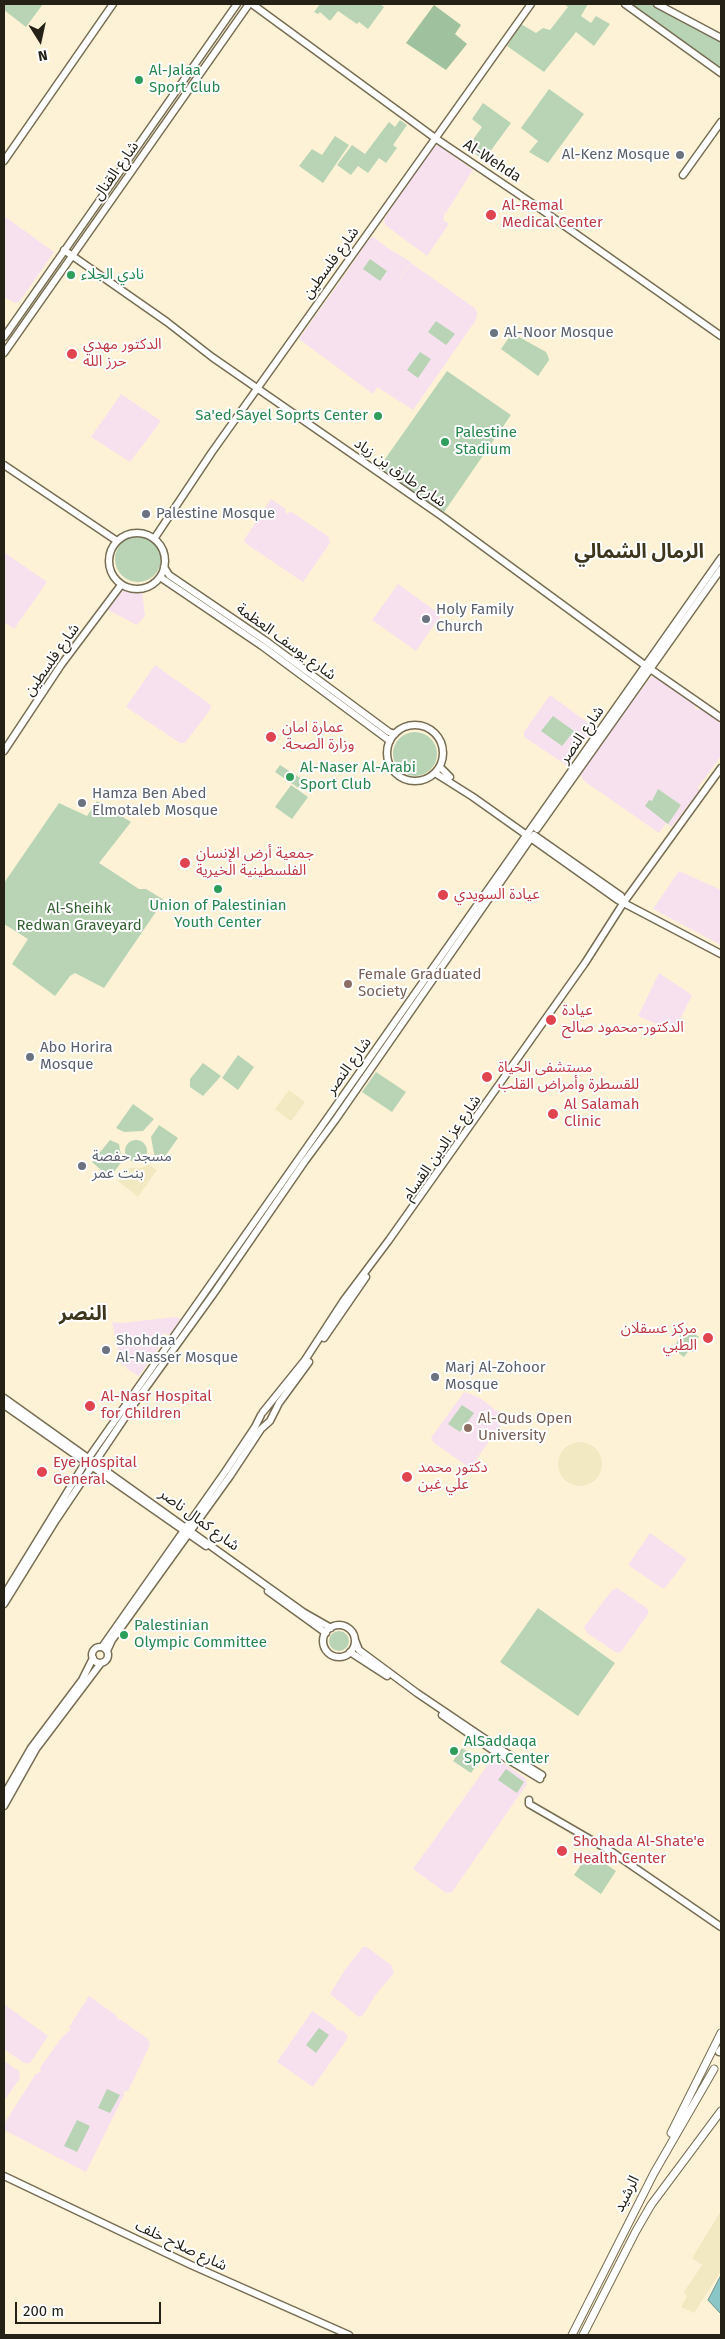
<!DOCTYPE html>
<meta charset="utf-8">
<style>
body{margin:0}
#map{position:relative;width:725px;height:2339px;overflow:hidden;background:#fdf2d5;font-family:"Fira Sans",sans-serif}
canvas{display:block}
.frame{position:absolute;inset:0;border:5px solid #252116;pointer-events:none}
.north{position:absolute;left:15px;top:15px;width:50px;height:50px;-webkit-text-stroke:4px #fff;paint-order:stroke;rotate:170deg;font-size:14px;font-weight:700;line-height:20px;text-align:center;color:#252116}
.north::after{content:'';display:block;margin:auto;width:18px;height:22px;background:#252116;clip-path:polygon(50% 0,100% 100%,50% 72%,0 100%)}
.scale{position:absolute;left:15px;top:2302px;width:146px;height:22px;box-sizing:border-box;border:2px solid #252116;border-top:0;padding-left:6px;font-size:15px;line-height:18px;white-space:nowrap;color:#252116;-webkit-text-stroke:4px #fff;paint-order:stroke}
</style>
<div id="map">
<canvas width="725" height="2339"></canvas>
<div class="frame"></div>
<div class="north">N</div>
<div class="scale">200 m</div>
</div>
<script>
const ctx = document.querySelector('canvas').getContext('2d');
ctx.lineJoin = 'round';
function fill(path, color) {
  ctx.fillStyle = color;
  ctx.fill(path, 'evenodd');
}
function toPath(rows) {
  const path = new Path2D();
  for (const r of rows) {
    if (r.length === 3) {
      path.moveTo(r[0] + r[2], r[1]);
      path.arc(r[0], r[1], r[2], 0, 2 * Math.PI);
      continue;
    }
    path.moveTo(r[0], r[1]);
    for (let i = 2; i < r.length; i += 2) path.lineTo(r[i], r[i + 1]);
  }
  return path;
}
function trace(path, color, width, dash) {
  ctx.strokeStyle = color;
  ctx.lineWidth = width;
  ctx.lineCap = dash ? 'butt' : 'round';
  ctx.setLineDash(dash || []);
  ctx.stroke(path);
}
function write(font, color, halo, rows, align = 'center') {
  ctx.font = font + ' "Fira Sans","Noto Sans Arabic",sans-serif';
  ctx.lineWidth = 4;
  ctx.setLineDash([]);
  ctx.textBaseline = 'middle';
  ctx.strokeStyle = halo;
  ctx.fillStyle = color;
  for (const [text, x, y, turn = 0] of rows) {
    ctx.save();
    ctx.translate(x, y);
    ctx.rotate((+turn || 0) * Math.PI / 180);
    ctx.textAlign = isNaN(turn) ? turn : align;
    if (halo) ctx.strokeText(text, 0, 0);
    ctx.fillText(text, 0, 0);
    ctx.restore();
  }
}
fill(toPath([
 [438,145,473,170,446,213,435,206,445,213,443,220,449,224,427,256,385,225,384,219,430,150],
 [4,216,54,252,19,302,15,303,4,297],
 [374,237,386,247,411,262,385,300,411,263,476,309,477,313,476,320,413,410,377,387,373,394,299,339,346,273,352,277,346,273,369,239],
 [121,394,161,421,130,462,91,437],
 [271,499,286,509,285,512,288,514,290,511,329,537,330,543,303,582,245,543,244,540],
 [5,553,47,582,14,629,4,622],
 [398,584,441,615,416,651,372,620],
 [123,589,142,591,145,616,137,625,108,610],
 [155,665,211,705,210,710,185,743,180,743,126,707],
 [651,677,655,677,697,705,694,708,698,710,700,708,721,723,721,756,698,787,699,791,672,827,666,823,659,833,584,781,580,774,606,735],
 [550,695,594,727,571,762,566,765,524,737,524,732],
 [679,871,721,890,721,945,653,909],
 [659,973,692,995,674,1032,638,1016],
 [176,1317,182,1319,169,1335,163,1333,164,1340,139,1376,126,1368,127,1366,121,1365,112,1322,121,1323],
 [464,1392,480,1398,506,1418,470,1468,434,1443,431,1438],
 [650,1533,687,1559,665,1588,662,1588,628,1565],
 [617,1588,648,1609,648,1614,621,1652,617,1653,587,1633,584,1627,612,1590],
 [496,1758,525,1778,527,1784,452,1892,446,1893,413,1869,492,1759],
 [363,1947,367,1947,391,1965,394,1973,376,1994,363,2015,359,2017,330,1994,346,1968],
 [89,1996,117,2016,117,2019,121,2020,148,2039,150,2045,128,2091,123,2092,124,2095,86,2172,4,2130,4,2124,35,2075,41,2071,40,2068,62,2037,71,2029,69,2027],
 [4,2004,48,2036,30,2063,24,2063,4,2049],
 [312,2011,335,2026,337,2030,344,2031,348,2036,347,2039,313,2087,277,2062],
 [4,2061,19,2071,20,2078,4,2101]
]), '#f7e1ef');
fill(toPath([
 [4,4,43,4,26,27,4,10],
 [320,4,380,4,384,7,368,29,359,22,357,24,338,11,330,21,320,12,318,14,314,12],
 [564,4,588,4,581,16,591,23,596,16,610,24,594,46,576,32,544,72,507,46,521,24,536,33,543,28,550,30,568,7],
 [627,4,652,4,721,42,721,70],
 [549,89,584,114,548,163,529,152,538,141,521,128],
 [483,103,511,123,484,160,467,148,482,127,472,119],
 [400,120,407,125,393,145,397,148,386,163,379,158,368,173,358,166,351,175,337,165,352,145,365,154,389,122,395,127],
 [335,136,349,145,323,183,299,166,312,149,322,155],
 [370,259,387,271,380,281,363,269],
 [436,321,455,334,446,345,428,332],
 [512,333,546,352,548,356,549,360,538,376,501,349],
 [420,352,431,359,418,378,407,370],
 [447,371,511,415,442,515,378,469],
 [138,559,23],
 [553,716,574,731,562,746,541,731],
 [415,754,22],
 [280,765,305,781,300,789,275,772],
 [291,785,308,797,292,819,275,807],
 [658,789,681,805,668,824,645,806,649,800,652,801],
 [97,801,131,822,99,863,139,889,146,889,164,900,104,988,75,973,70,976,55,996,12,964,28,939,4,924,4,883,59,803,87,816],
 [238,1055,254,1067,238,1090,222,1078],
 [203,1063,221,1076,203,1096,190,1087,190,1079],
 [376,1072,406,1092,392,1112,362,1092],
 [133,1104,154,1119,143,1131,124,1132,116,1128],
 [159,1125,178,1138,161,1162,155,1159,151,1137],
 [110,1140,119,1144,122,1161,110,1178,92,1162],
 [136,1151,11],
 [685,1327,699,1337,684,1357,673,1349],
 [462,1405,474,1413,460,1432,448,1424],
 [538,1608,615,1663,578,1716,500,1662],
 [339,1641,10],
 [462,1748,480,1760,471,1773,453,1761],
 [506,1769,524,1782,517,1793,498,1780],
 [589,1853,616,1871,601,1894,574,1875],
 [319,2028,329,2035,316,2053,306,2045],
 [107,2089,120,2095,110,2113,98,2108],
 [77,2120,90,2126,77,2152,64,2146]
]), '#b8d4b5');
fill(toPath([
 [434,5,461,25,455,34,467,44,446,70,406,43]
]), '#a0c19d');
fill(toPath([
 [289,1090,305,1102,291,1121,275,1109],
 [149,1165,157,1170,138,1197,118,1181,129,1168,141,1168],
 [580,1464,22],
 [721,2211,721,2271,694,2313,681,2307,687,2296,684,2292,702,2265,692,2258]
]), '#f2e9c3');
const water = toPath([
 [721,2275,721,2314,708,2300,721,2275]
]);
fill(water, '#89c6c5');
trace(water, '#6b9490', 1);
const secondary = toPath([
 [252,4,435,138,542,210,721,336],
 [625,4,721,73],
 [657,4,721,38],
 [4,161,113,4],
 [683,175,721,122],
 [64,250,167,322,212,357,443,517,646,666,721,718],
 [4,337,237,4],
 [4,353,249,4],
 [4,465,117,541],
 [137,561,28],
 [154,539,212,452,531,4],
 [164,567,169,575,266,641,389,732,395,734],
 [160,577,262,646,390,741],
 [415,753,28],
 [4,751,61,665,121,585],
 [440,767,450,777],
 [435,773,473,797,618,900,721,954],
 [537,829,721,569],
 [534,835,621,896,623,901],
 [324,1338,366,1277],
 [4,1398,303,1612,331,1628],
 [4,1405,206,1546],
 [263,1412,305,1360,344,1300,389,1240,585,963,624,902,721,768],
 [271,1419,279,1403,309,1362],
 [268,1591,326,1633],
 [4,1595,85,1463,721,558],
 [4,1604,56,1520,134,1404,214,1293,305,1161,336,1119,531,838],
 [339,1641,16],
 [355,1640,359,1650,417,1693,497,1747,542,1775],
 [102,1647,225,1472,255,1427,261,1415],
 [100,1655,8],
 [107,1651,112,1640,230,1476,261,1429,270,1421],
 [350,1652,387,1676],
 [442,1715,494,1751,540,1779],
 [4,1795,31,1748,82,1680,93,1658],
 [529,1800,529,1804,612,1852,721,1927],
 [4,1806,36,1749,101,1663],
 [719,2052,721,2049],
 [4,2176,191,2265,349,2335]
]);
const primary = toPath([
 [671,2133,721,2033],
 [572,2335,654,2173,714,2069],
 [583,2335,636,2231,651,2205,721,2111]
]);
trace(secondary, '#776d53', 9);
trace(primary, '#776d53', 9);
trace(secondary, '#fff', 6);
trace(primary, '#fff', 7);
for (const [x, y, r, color] of [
 [139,80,5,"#2e9e5b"],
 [680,155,5,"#6b7280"],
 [491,215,6,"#e0444e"],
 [71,275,5,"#2e9e5b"],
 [494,333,5,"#6b7280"],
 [72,354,6,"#e0444e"],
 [378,416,5,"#2e9e5b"],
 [445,442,5,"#2e9e5b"],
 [146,514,5,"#6b7280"],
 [426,619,5,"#6b7280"],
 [271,737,6,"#e0444e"],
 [290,777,5,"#2e9e5b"],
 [82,803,5,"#6b7280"],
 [185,863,6,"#e0444e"],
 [218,889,5,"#2e9e5b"],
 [443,895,6,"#e0444e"],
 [348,984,5,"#8d6e63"],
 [551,1020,6,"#e0444e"],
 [30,1057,5,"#6b7280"],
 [487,1077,6,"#e0444e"],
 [553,1114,6,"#e0444e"],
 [82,1166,5,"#6b7280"],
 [708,1338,6,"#e0444e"],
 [106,1350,5,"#6b7280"],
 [435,1377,5,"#6b7280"],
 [90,1406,6,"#e0444e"],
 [468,1428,5,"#8d6e63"],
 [42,1472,6,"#e0444e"],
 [407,1477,6,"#e0444e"],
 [124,1635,5,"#2e9e5b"],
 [454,1751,5,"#2e9e5b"],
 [562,1851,6,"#e0444e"]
]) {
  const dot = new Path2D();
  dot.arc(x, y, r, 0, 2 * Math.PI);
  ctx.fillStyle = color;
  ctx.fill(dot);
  trace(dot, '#fff', 2);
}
write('15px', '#27864d', '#fff', [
 ["Al-Jalaa",149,71],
 ["Sport Club",149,88],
 ["نادي الجلاء",81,275],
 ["Sa'ed Sayel Soprts Center",368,416,"right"],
 ["Palestine",455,433],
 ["Stadium",455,450],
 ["Al-Naser Al-Arabi",300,768],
 ["Sport Club",300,785],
 ["Union of Palestinian",218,906,"center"],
 ["Youth Center",218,923,"center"],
 ["Palestinian",134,1626],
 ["Olympic Committee",134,1643],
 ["AlSaddaqa",464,1742],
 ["Sport Center",464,1759]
], 'left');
write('15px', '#5b616d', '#fff', [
 ["Al-Kenz Mosque",670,155,"right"],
 ["Al-Noor Mosque",504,333],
 ["Palestine Mosque",156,514],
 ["Holy Family",436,610],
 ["Church",436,627],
 ["Hamza Ben Abed",92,794],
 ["Elmotaleb Mosque",92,811],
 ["Abo Horira",40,1048],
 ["Mosque",40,1065],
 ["مسجد حفصة",92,1157],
 ["بنت عمر",92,1174],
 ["Shohdaa",116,1341],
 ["Al-Nasser Mosque",116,1358],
 ["Marj Al-Zohoor",445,1368],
 ["Mosque",445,1385]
], 'left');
write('15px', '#252116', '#fff', [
 ["Al-Wehda",492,161,33],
 ["شارع القنال",116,171,-55],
 ["شارع فلسطين",331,263,-54],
 ["شارع طارق بن زياد",400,473,35],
 ["شارع يوسف العظمة",286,642,36],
 ["شارع فلسطين",52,660,-55],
 ["شارع النصر",582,735,-55],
 ["شارع النصر",349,1066,-54],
 ["شارع عز الدين القسام",442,1148,-55],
 ["شارع كمال ناصر",199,1520,36],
 ["الرشيد",627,2194,-63],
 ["شارع صلاح خلف",181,2246,25]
]);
write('15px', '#be3a42', '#fff', [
 ["Al-Remal",502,206],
 ["Medical Center",502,223],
 ["الدكتور مهدي",83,345],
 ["حرز الله",83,362],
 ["عمارة امان",282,728],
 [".وزارة الصحة",282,745],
 ["جمعية أرض الإنسان",196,854],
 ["الفلسطينية الخيرية",196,871],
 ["عيادة السويدي",454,895],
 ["عيادة",562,1011],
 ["الدكتور-محمود صالح",562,1028],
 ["مستشفى الحياة",498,1068],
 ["للقسطرة وأمراض القلب",498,1085],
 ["Al Salamah",564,1105],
 ["Clinic",564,1122],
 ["مركز عسقلان",697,1329,"right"],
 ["الطبي",697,1346,"right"],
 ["Al-Nasr Hospital",101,1397],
 ["for Children",101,1414],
 ["Eye Hospital",53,1463],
 ["General",53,1480],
 ["دكتور محمد",418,1468],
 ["علي غبن",418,1485],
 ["Shohada Al-Shate'e",573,1842],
 ["Health Center",573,1859]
], 'left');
write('15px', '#336231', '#fff', [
 ["Al-Sheihk",79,909],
 ["Redwan Graveyard",79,926]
]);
write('15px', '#785e54', '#fff', [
 ["Female Graduated",358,975],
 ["Society",358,992],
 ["Al-Quds Open",478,1419],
 ["University",478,1436]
], 'left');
write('bold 20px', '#3e351d', '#fff', [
 ["الرمال الشمالي",639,552],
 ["النصر",83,1314]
]);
</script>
